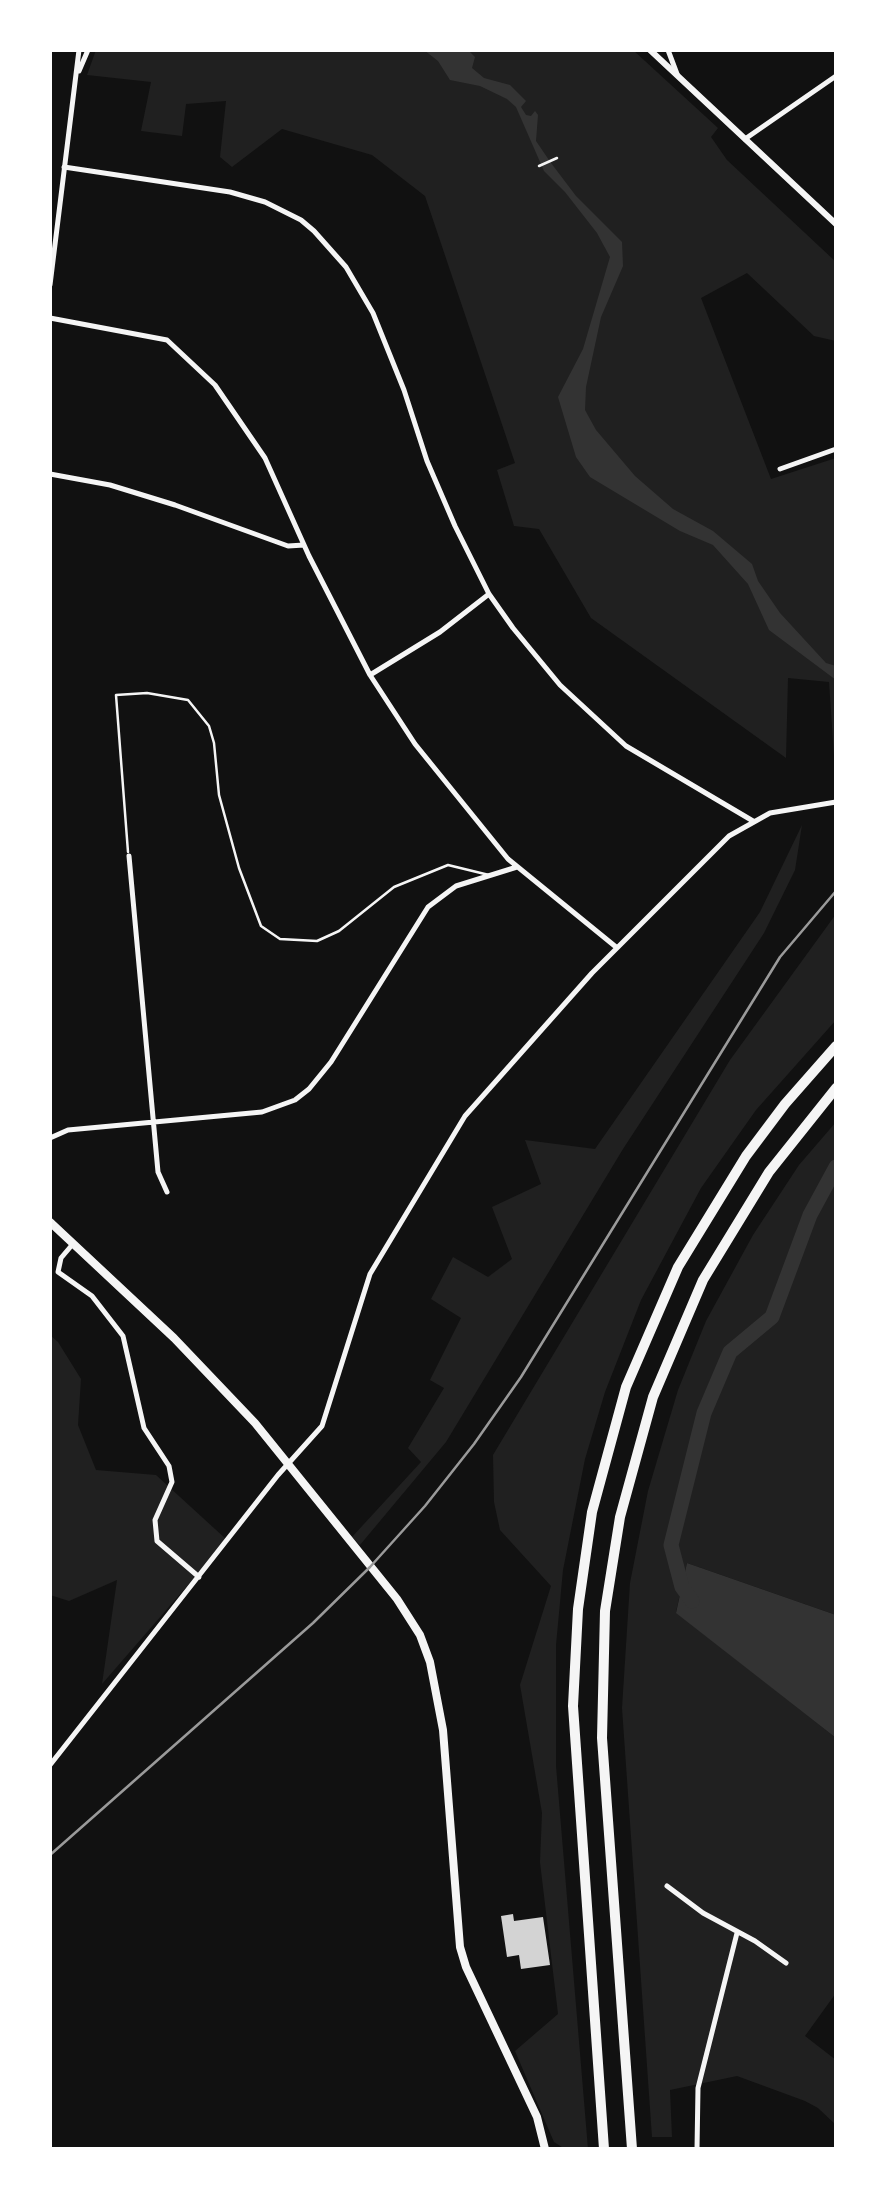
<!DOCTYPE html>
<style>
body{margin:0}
#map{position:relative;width:886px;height:2199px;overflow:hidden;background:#111;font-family:"Varela Round",sans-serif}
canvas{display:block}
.frame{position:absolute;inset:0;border:52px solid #fff;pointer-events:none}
</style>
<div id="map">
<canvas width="886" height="2199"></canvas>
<div class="frame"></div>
</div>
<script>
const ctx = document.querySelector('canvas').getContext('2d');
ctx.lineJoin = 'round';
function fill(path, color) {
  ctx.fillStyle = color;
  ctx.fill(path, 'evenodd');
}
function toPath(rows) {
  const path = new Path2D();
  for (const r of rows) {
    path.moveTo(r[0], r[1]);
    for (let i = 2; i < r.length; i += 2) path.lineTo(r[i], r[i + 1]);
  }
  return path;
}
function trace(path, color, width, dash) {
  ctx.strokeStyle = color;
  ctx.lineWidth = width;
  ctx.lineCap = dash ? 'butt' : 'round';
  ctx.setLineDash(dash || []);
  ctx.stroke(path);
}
fill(toPath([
 [96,50,633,50,718,128,711,137,727,160,836,262,836,341,814,336,747,273,701,298,771,479,836,458,836,786,829,682,788,678,786,758,591,618,539,529,514,526,497,470,515,463,425,196,372,155,282,129,232,167,220,157,226,101,186,104,182,136,141,131,151,82,87,75],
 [802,825,795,870,764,933,623,1149,446,1442,360,1545,352,1537,421,1462,408,1448,444,1388,430,1380,461,1318,431,1299,453,1257,488,1277,512,1259,492,1207,541,1184,525,1140,595,1149,760,912],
 [836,914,836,1020,756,1110,701,1188,641,1300,605,1392,585,1459,563,1570,556,1645,556,1766,588,2149,565,2149,554,2142,515,2051,558,2014,540,1862,542,1813,520,1685,551,1586,500,1530,494,1502,493,1455,730,1060],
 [836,1122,836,1615,687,1563,676,1612,836,1738,836,1993,805,2036,836,2060,836,2125,818,2108,805,2101,737,2076,670,2090,672,2137,652,2137,622,1708,630,1583,648,1491,678,1390,706,1321,753,1235,799,1165],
 [50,1335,58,1342,81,1379,78,1425,96,1470,156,1475,227,1540,102,1684,117,1580,69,1601,50,1595]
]), '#202020');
fill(toPath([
 [424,50,468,50,475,57,472,68,484,78,510,85,526,101,521,107,526,115,531,116,535,111,538,115,536,141,551,163,576,196,622,242,623,266,601,317,586,387,585,410,596,430,635,476,673,509,713,531,752,564,758,581,780,613,826,663,836,666,836,680,769,630,748,584,713,545,680,531,590,477,576,457,558,397,583,349,610,257,597,233,565,192,544,171,516,107,507,99,480,86,450,80,438,61],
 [687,1563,836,1615,836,1738,676,1613]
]), '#333');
trace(toPath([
 [692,1601,682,1587,671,1545,704,1413,730,1352,772,1317,810,1215,836,1167]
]), '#333', 15);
fill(toPath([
 [513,1914,514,1921,543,1917,550,1965,521,1969,519,1955,507,1957,501,1916]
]), '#d3d3d3');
trace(toPath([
 [539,166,557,158]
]), '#f5f5f5', 2.5);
trace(toPath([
 [128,852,116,695,147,693,188,700,209,726,214,743,219,795,239,868,261,926,280,939,317,941,339,931,394,887,448,865,489,875]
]), '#f5f5f5', 2.5);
trace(toPath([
 [668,50,677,74],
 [79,71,88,50],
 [745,139,836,76],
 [64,167,230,192,265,202,301,220,314,231,346,267,373,313,404,390,427,461,455,526,489,594,513,628,560,685,626,746,753,821],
 [50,285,79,50],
 [50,318,167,340,215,385,265,458,309,556,370,675,415,744,508,859,616,947],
 [780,469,836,449],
 [50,474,110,485,175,505,288,546,304,545],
 [370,675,440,632,489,594],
 [129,856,158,1172,167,1192],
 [50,1138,68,1130,262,1112,295,1100,309,1089,331,1062,428,907,456,886,517,867],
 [72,1245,61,1258,58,1272,92,1296,123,1336,144,1428,169,1466,172,1482,155,1520,157,1541,199,1577],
 [50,1765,278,1475,322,1426,370,1274,465,1116,592,973,729,836,770,813,836,802],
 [667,1886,703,1913,755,1941,786,1963],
 [697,2149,698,2088,737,1933]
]), '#f5f5f5', 5);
trace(toPath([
 [650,50,836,224]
]), '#f5f5f5', 6);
trace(toPath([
 [50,1222,174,1338,255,1423,397,1599,420,1635,430,1662,443,1730,460,1947,466,1967,537,2117,545,2149]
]), '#f5f5f5', 8);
trace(toPath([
 [604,2149,573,1706,578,1609,592,1512,626,1387,678,1267,746,1156,785,1104,836,1046],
 [632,2149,602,1738,605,1611,620,1517,653,1397,703,1280,769,1172,836,1088]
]), '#f5f5f5', 10);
trace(toPath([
 [50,1855,313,1623,370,1567,425,1506,474,1444,521,1377,780,957,836,891]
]), '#9a9a9a', 2.5);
</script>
